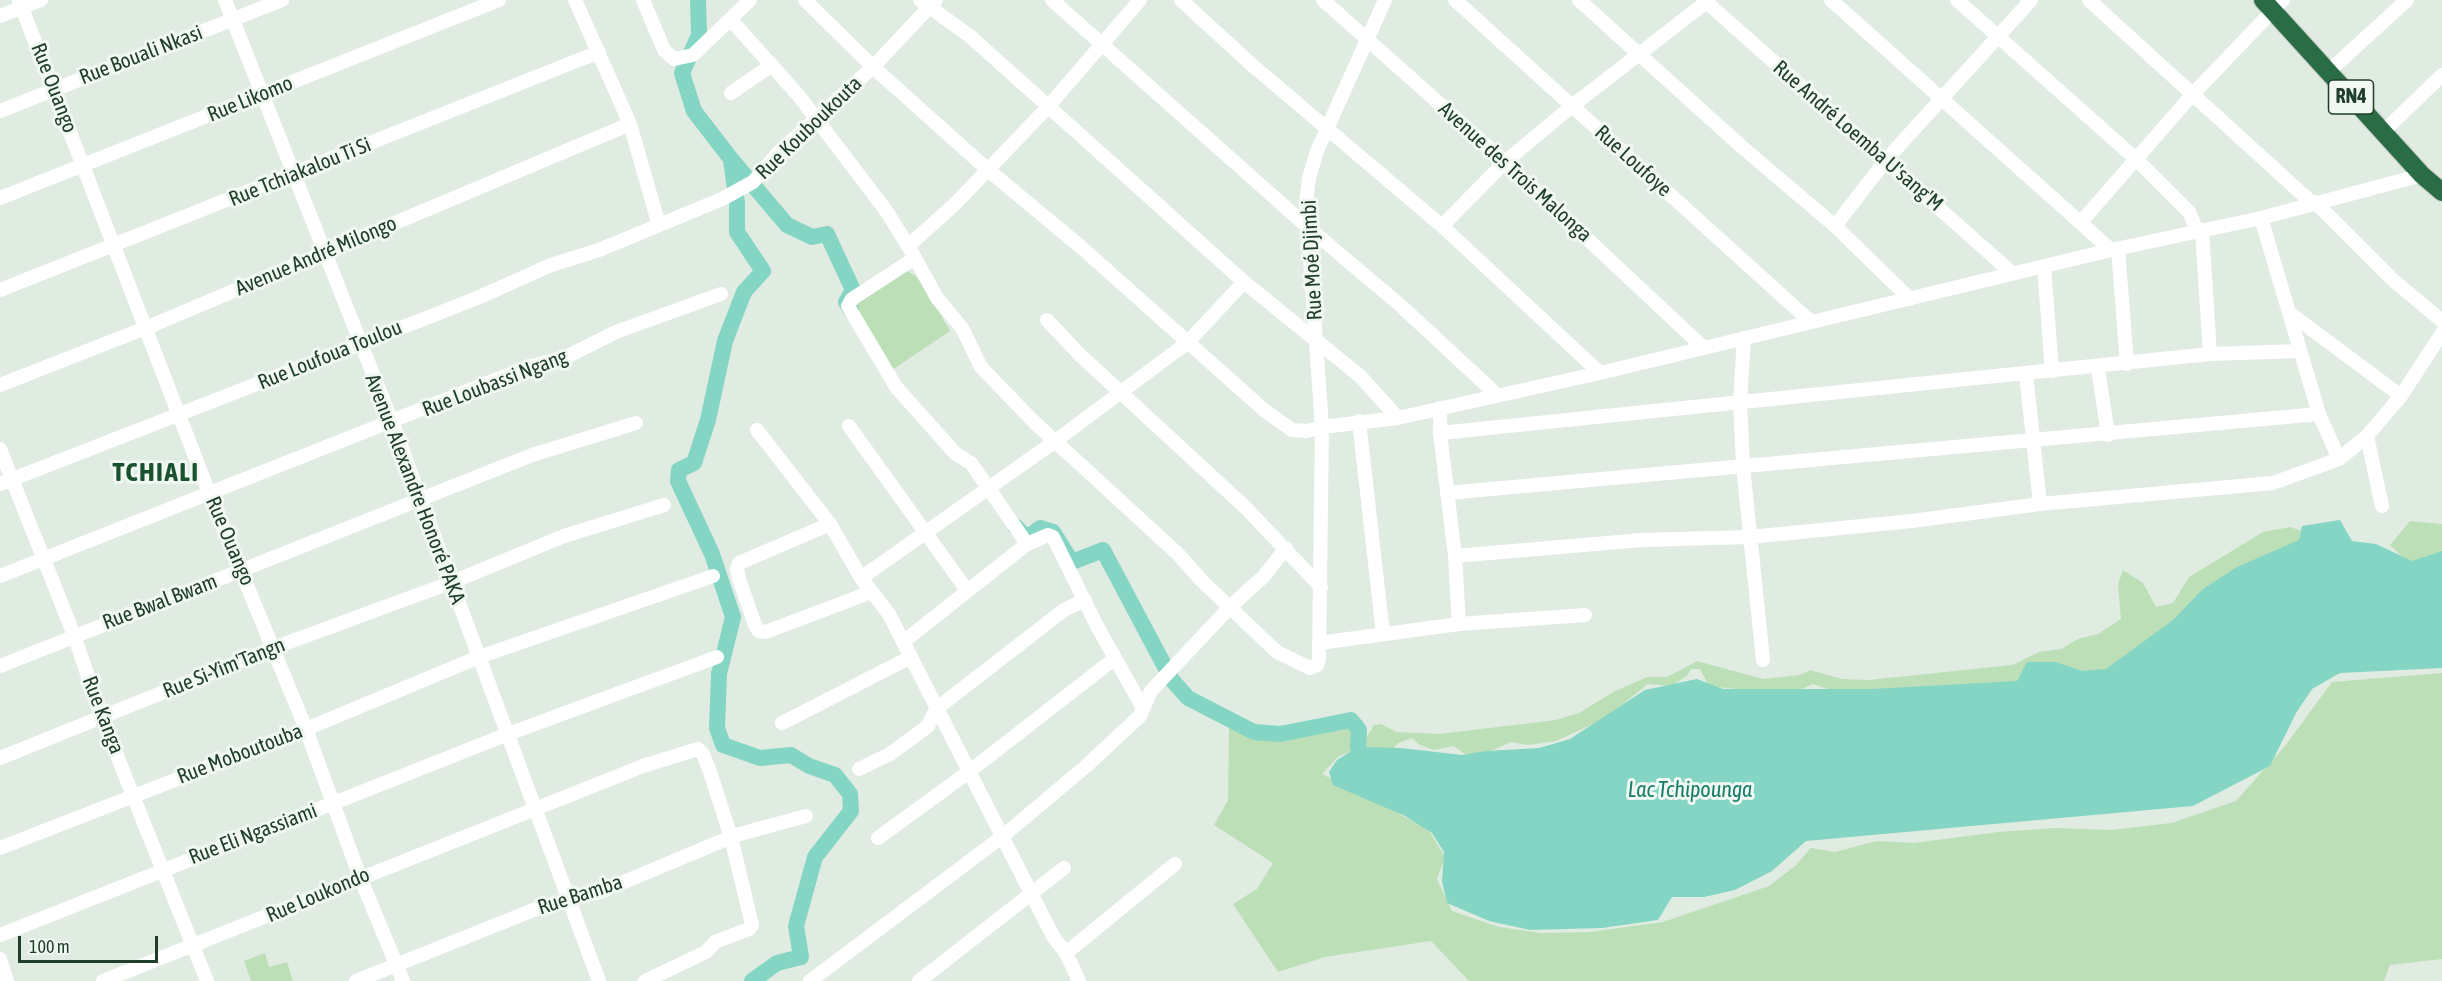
<!DOCTYPE html>
<meta charset="utf-8">
<style>
body{margin:0}
#map{position:relative;width:2442px;height:981px;overflow:hidden;background:#e0ece2;font-family:"Asap Condensed",sans-serif}
canvas{display:block}
.scale{position:absolute;left:18px;top:936px;width:140px;height:27px;box-sizing:border-box;border:3px solid #203e2a;border-top:0;padding-left:8px;font-size:18px;line-height:21px;white-space:nowrap;color:#203e2a;-webkit-text-stroke:4px #f1f8f2;paint-order:stroke}
</style>
<div id="map">
<canvas width="2442" height="981"></canvas>
<div class="scale">100 m</div>
</div>
<script>
const ctx = document.querySelector('canvas').getContext('2d');
ctx.lineJoin = 'round';
function fill(path, color) {
  ctx.fillStyle = color;
  ctx.fill(path, 'evenodd');
}
function toPath(rows) {
  const path = new Path2D();
  for (const r of rows) {
    path.moveTo(r[0], r[1]);
    for (let i = 2; i < r.length; i += 2) path.lineTo(r[i], r[i + 1]);
  }
  return path;
}
function trace(path, color, width, dash) {
  ctx.strokeStyle = color;
  ctx.lineWidth = width;
  ctx.lineCap = dash ? 'butt' : 'round';
  ctx.setLineDash(dash || []);
  ctx.stroke(path);
}
function write(font, color, halo, rows, align = 'center') {
  ctx.font = font + ' "Asap Condensed",sans-serif';
  ctx.lineWidth = 6;
  ctx.setLineDash([]);
  ctx.textBaseline = 'middle';
  ctx.strokeStyle = halo;
  ctx.fillStyle = color;
  for (const [text, x, y, turn = 0] of rows) {
    ctx.save();
    ctx.translate(x, y);
    ctx.rotate((+turn || 0) * Math.PI / 180);
    ctx.textAlign = isNaN(turn) ? turn : align;
    if (halo) ctx.strokeText(text, 0, 0);
    ctx.fillText(text, 0, 0);
    ctx.restore();
  }
}
fill(toPath([
 [907,271,916,276,927,291,950,331,892,370,854,306,887,281],
 [2410,521,2442,524,2442,556,2408,562,2390,545],
 [2290,527,2305,532,2305,546,2252,569,2228,572,2211,603,2194,596,2196,607,2111,671,2019,687,1842,694,1813,684,1790,694,1716,687,1708,684,1700,669,1691,669,1687,676,1671,686,1648,684,1604,719,1556,741,1528,745,1511,742,1484,754,1465,754,1453,746,1434,750,1420,745,1412,738,1398,743,1384,760,1365,753,1365,746,1339,756,1322,774,1428,829,1445,857,1437,879,1452,911,1499,927,1541,933,1589,932,1663,922,1769,886,1795,866,1811,848,1835,852,1876,841,1914,843,1998,832,2056,828,2111,830,2171,823,2236,801,2285,746,2332,682,2442,673,2442,959,2390,965,2384,981,1469,981,1431,941,1325,957,1278,972,1233,904,1257,889,1273,863,1214,825,1228,800,1229,727,1307,728,1340,724,1367,737,1374,725,1381,724,1397,732,1439,734,1556,720,1579,713,1615,691,1647,677,1667,677,1697,661,1763,679,1800,675,1810,670,1842,679,1868,680,2012,665,2039,652,2061,649,2078,639,2098,634,2121,619,2118,584,2123,570,2143,583,2156,607,2173,603,2189,577,2263,532],
 [265,953,269,967,287,962,293,981,251,981,244,961]
]), '#bcdfb8');
fill(toPath([
 [2340,520,2352,541,2376,544,2412,561,2442,551,2442,668,2340,673,2312,689,2296,713,2270,766,2193,806,1806,841,1772,871,1735,890,1704,897,1672,897,1658,920,1602,928,1530,930,1489,921,1447,903,1442,881,1444,852,1432,833,1405,816,1333,785,1329,772,1337,760,1358,747,1401,748,1462,755,1486,751,1539,748,1570,739,1645,690,1697,679,1723,689,1872,689,2017,681,2027,662,2056,662,2082,671,2106,669,2172,621,2203,589,2237,567,2299,540,2302,526]
]), '#84d5c3');
trace(toPath([
 [698,0,699,35,682,73,694,111,731,159,787,225,812,237,827,234,853,290,846,302,851,310],
 [731,160,737,203,737,232,763,271,744,292,725,341,708,420,694,463,679,470,678,481,712,554,733,617,719,674,717,728,723,745,760,758,791,755,809,766,835,775,850,794,851,811,815,857,796,926,801,957,777,963,752,981],
 [1015,526,1027,538,1040,528,1053,532,1072,562,1103,550,1172,680,1188,698,1254,732,1280,734,1351,720,1359,730,1358,747]
]), '#84d5c3', 16);
const highway = toPath([
 [2263,0,2422,175,2442,192]
]);
trace(highway, '#c1c9c3', 20);
trace(toPath([
 [19,0,209,493,306,729,360,877,403,981],
 [225,0,392,422,599,981],
 [575,0,630,124,659,225],
 [643,0,664,50,674,59,693,55,750,0],
 [805,0,873,67,987,169,1082,248,1264,410,1292,430,1307,431,1322,427,1306,203,1309,178,1317,151,1385,0],
 [920,0,971,37,1244,282,1360,376,1398,418],
 [1052,0,1310,229,1400,305,1496,394],
 [1140,0,1047,108,955,204,908,246,915,258,852,299,848,306,896,387,956,454,971,463,1027,544,1048,535,1053,537,1097,626,1143,708],
 [1181,0,1252,65,1442,226,1600,373],
 [1323,0,1505,162,1704,348],
 [1455,0,1811,322],
 [1579,0,1742,147,1835,226,1910,299],
 [1704,0,2012,273],
 [1831,0,2111,250],
 [1957,0,2137,160,2189,212,2197,230],
 [2089,0,2312,203],
 [0,16,41,0],
 [730,19,799,96,887,212,908,246],
 [2328,72,2407,0],
 [731,93,772,65],
 [0,111,282,0],
 [2383,132,2442,75],
 [0,198,499,0],
 [2315,202,2393,280,2442,321],
 [2261,218,2319,414,2339,459],
 [2081,222,2192,95,2283,0],
 [1442,226,1505,162,1572,106,1709,0],
 [1835,226,1886,160,2031,0],
 [2202,230,2210,354],
 [2118,249,2127,364],
 [915,258,937,298,962,328,981,367,1033,421,1178,554,1203,582,1277,652,1310,668,1317,665,1319,659,1322,427,1398,418,1600,373,2111,250,2261,218,2422,175],
 [2044,266,2052,371],
 [0,290,599,52],
 [2291,314,2401,396],
 [1047,320,1079,354,1246,508,1321,587],
 [1744,338,1740,402,1743,466,1763,660],
 [2098,368,2108,435],
 [2026,374,2040,504],
 [0,385,148,327,630,124],
 [1440,408,1440,433,1455,556,1459,624],
 [1359,421,1383,634],
 [849,426,966,589],
 [757,430,830,524,861,578,889,614,1031,893,1054,938,1066,953,1079,981],
 [1440,433,2210,354,2300,351],
 [2367,436,2382,506],
 [0,449,74,635,102,718,207,981],
 [0,484,475,299,551,265,599,250,722,199,753,182,777,154,873,67,936,0],
 [1447,493,2319,414],
 [830,524,739,563,737,569,739,579,755,625,759,631,766,632,871,592],
 [1455,556,1642,540,1750,537,1912,521,2040,504,2273,483,2339,459,2367,436,2401,396,2442,333],
 [0,576,528,367,566,357,616,332,721,294],
 [861,578,1054,442,1187,343,1244,282],
 [903,642,1027,544],
 [1319,643,1459,624,1585,615],
 [0,666,532,455,636,423],
 [782,723,911,657],
 [0,758,273,648,450,583,564,536,664,505],
 [859,769,890,754,928,726,936,709,1064,610,1085,600],
 [878,838,970,771,1114,659],
 [0,848,306,729,479,657,713,576],
 [0,935,508,734,717,657],
 [1066,953,1175,864],
 [0,959,7,981],
 [103,981,643,766,698,749,703,754,710,772,731,837,752,925,749,929,715,942,706,952,645,981],
 [356,981,536,909,600,892,736,835,806,816],
 [810,981,1003,836,1085,767,1140,716,1151,691,1230,607,1264,576,1286,548],
 [919,981,1064,868]
]), '#fff', 14);
trace(highway, '#2a6c46', 18);
for (const [x, y, w] of [
 [2351,97,45]
]) {
  const box = new Path2D();
  box.roundRect(x - w / 2, y - 17, w, 34, 4.5);
  ctx.fillStyle = '#f1f8f2';
  ctx.fill(box);
  trace(box, '#203e2a', 1.5);
}
write('bold 20px', '#203e2a', null, [
 ["RN4",2351,97]
]);
write('21px', '#203e2a', '#f1f8f2', [
 ["Rue Bouali Nkasi",141,55,-21],
 ["Rue Ouango",54,88,69],
 ["Rue Likomo",250,99,-22],
 ["Rue Kouboukouta",809,128,-44],
 ["Rue André Loemba U'sang'M",1858,136,41],
 ["Rue Loufoye",1633,161,42],
 ["Rue Tchiakalou Ti Si",300,172,-22],
 ["Avenue des Trois Malonga",1515,172,42],
 ["Avenue André Milongo",316,256,-23],
 ["Rue Moé Djimbi",1312,260,-93],
 ["Rue Loufoua Toulou",330,355,-22],
 ["Rue Loubassi Ngang",495,383,-21],
 ["Avenue Alexandre Honoré PAKA",415,489,69],
 ["Rue Ouango",230,541,67],
 ["Rue Bwal Bwam",160,602,-21],
 ["Rue Si-Yim'Tangn",224,668,-22],
 ["Rue Kanga",103,715,69],
 ["Rue Moboutouba",240,754,-21],
 ["Rue Eli Ngassiami",253,834,-21],
 ["Rue Loukondo",318,895,-23],
 ["Rue Bamba",580,895,-18]
]);
write('italic 22px', '#167d68', '#f1f8f2', [
 ["Lac Tchipounga",1690,790]
]);
ctx.letterSpacing = '1.5px';
write('bold 27px', '#1a512f', '#f1f8f2', [
 ["TCHIALI",156,472]
]);
ctx.letterSpacing = '0px';
</script>
